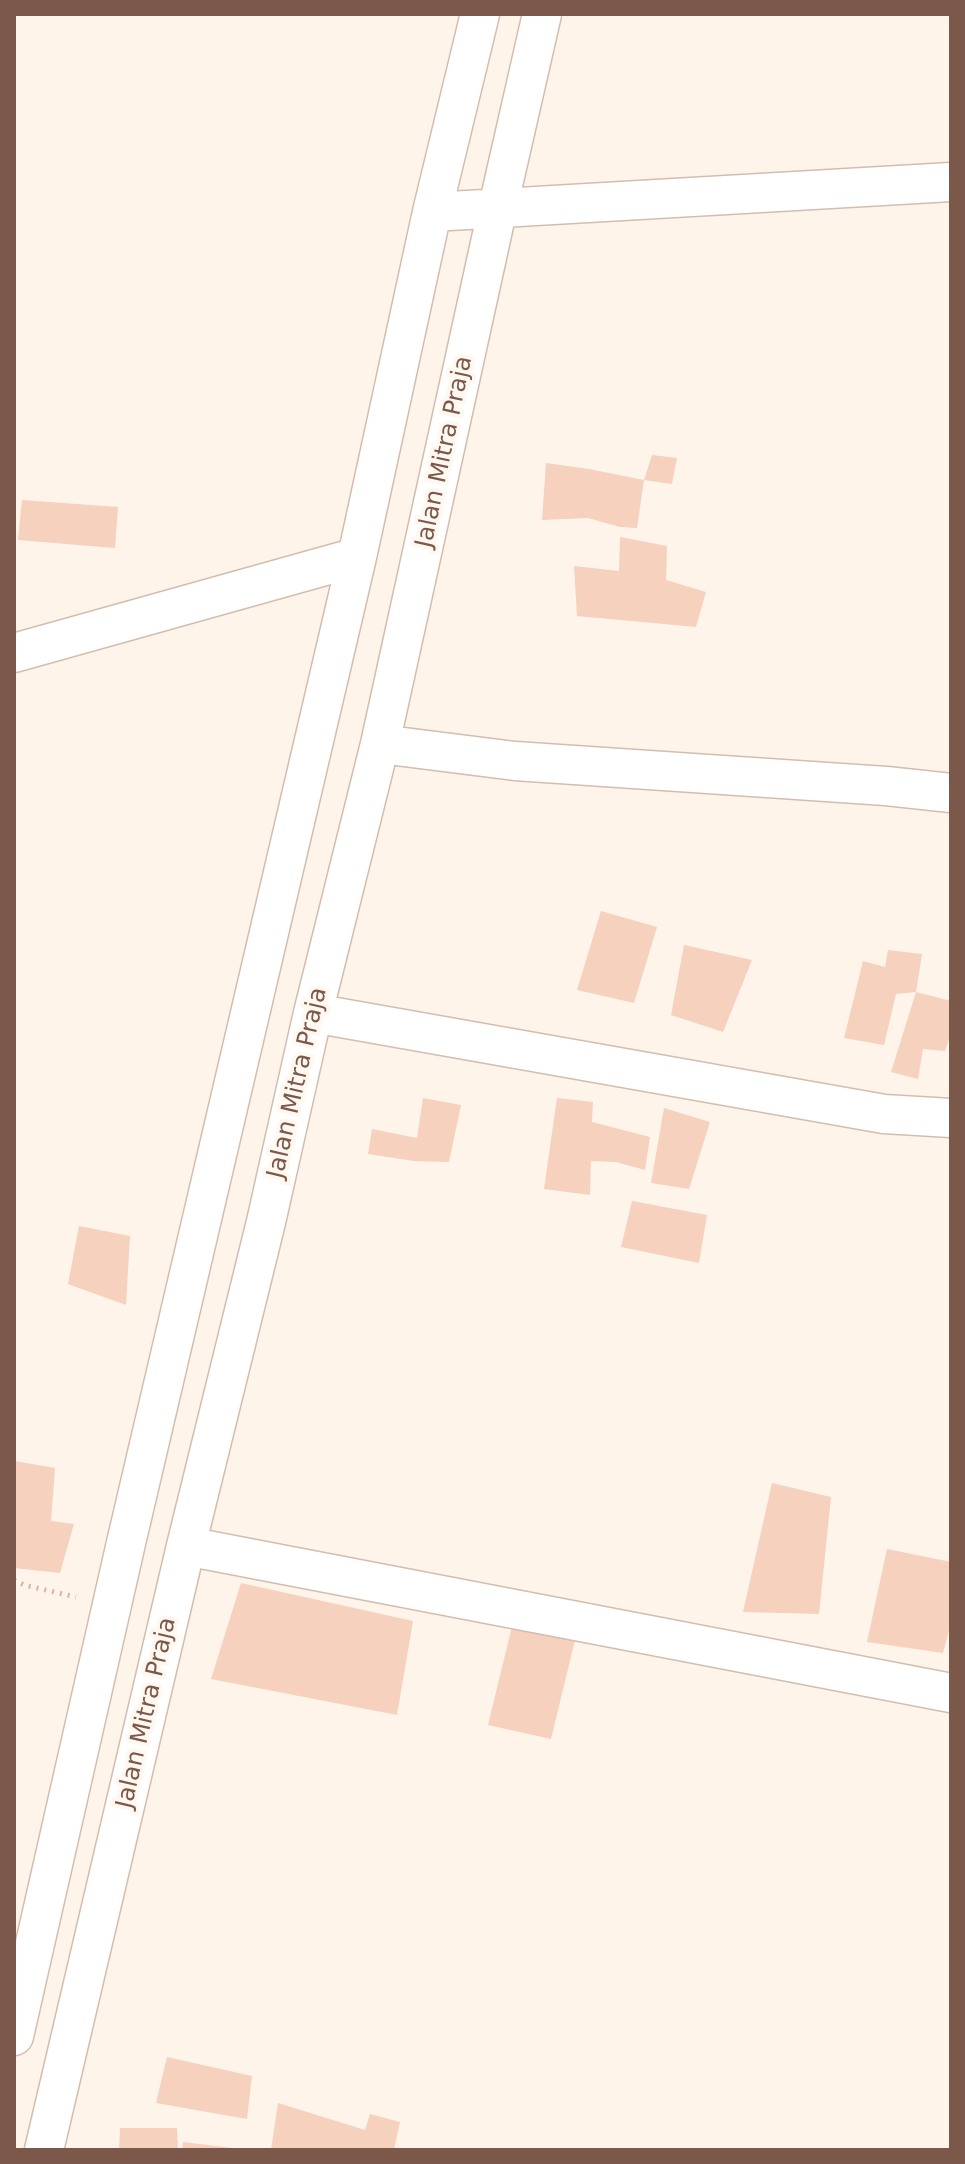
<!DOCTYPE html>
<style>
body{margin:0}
#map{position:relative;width:965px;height:2164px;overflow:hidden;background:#fef4e9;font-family:"DejaVu Sans",sans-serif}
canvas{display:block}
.frame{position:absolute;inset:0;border:16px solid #7b584a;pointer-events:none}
</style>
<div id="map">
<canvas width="965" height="2164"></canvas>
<div class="frame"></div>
</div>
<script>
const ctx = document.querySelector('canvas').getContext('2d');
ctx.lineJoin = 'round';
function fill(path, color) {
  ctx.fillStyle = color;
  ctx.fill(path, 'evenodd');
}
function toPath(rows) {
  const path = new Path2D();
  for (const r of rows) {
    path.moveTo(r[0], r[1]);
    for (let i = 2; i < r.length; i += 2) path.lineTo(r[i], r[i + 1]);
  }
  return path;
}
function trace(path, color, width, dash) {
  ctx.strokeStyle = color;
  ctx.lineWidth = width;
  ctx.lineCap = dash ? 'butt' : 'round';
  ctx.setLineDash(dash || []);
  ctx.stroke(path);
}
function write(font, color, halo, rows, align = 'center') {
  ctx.font = font + ' "DejaVu Sans",sans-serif';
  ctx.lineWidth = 8;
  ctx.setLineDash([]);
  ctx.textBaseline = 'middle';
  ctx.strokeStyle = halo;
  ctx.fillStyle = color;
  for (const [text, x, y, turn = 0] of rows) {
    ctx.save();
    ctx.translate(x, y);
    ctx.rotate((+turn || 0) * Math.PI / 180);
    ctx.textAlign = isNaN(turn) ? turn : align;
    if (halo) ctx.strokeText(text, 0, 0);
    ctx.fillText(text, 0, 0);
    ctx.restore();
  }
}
fill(toPath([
 [652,455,677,458,672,484,644,480],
 [546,463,589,469,644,480,637,528,620,527,588,518,542,520],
 [22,500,118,507,115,548,18,540],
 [620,537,667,546,666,580,706,592,696,627,577,616,574,566,619,571],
 [601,911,657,927,634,1003,577,990],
 [684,945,752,960,723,1032,671,1015],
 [888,950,922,954,916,992,896,994,884,1045,844,1038,863,961,885,967],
 [916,992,951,1001,951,1033,945,1051,923,1049,918,1079,891,1072],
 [423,1098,461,1105,449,1162,414,1161,368,1154,372,1129,417,1138],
 [557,1098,593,1102,592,1122,650,1137,645,1170,616,1162,591,1161,590,1195,544,1189],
 [664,1108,710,1122,689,1189,651,1183],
 [632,1201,707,1215,699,1263,621,1247],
 [79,1226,130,1236,126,1305,68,1284],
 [15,1461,55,1468,51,1521,74,1524,60,1573,14,1568],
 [772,1483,831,1497,819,1614,743,1612],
 [887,1549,951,1562,951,1623,943,1653,867,1642],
 [241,1583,413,1621,397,1715,211,1679],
 [513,1622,576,1636,551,1739,488,1725],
 [167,2057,252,2076,247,2119,156,2103],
 [278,2103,365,2130,370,2114,400,2122,394,2150,271,2150],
 [120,2128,177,2128,178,2150,119,2150],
 [183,2142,232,2148,232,2150,182,2150]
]), '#f5d1be');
const minor = toPath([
 [432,212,951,182],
 [14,653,357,557],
 [380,744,515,761,886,786,951,793],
 [313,1013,884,1114,951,1118],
 [186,1546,951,1693],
 [14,2036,126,1543,357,557,432,212,480,14],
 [44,2150,186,1546,266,1222,313,1013,380,744,498,207,542,14]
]);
trace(minor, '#d4bdaf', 41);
trace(toPath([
 [14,1580,24,1585,76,1597]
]), '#dbb4a0', 5, [2, 6]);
trace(minor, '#fff', 38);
write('24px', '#7b584a', '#fff8f0', [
 ["Jalan Mitra Praja",445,452,-78],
 ["Jalan Mitra Praja",298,1083,-77],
 ["Jalan Mitra Praja",147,1713,-77]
]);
</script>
